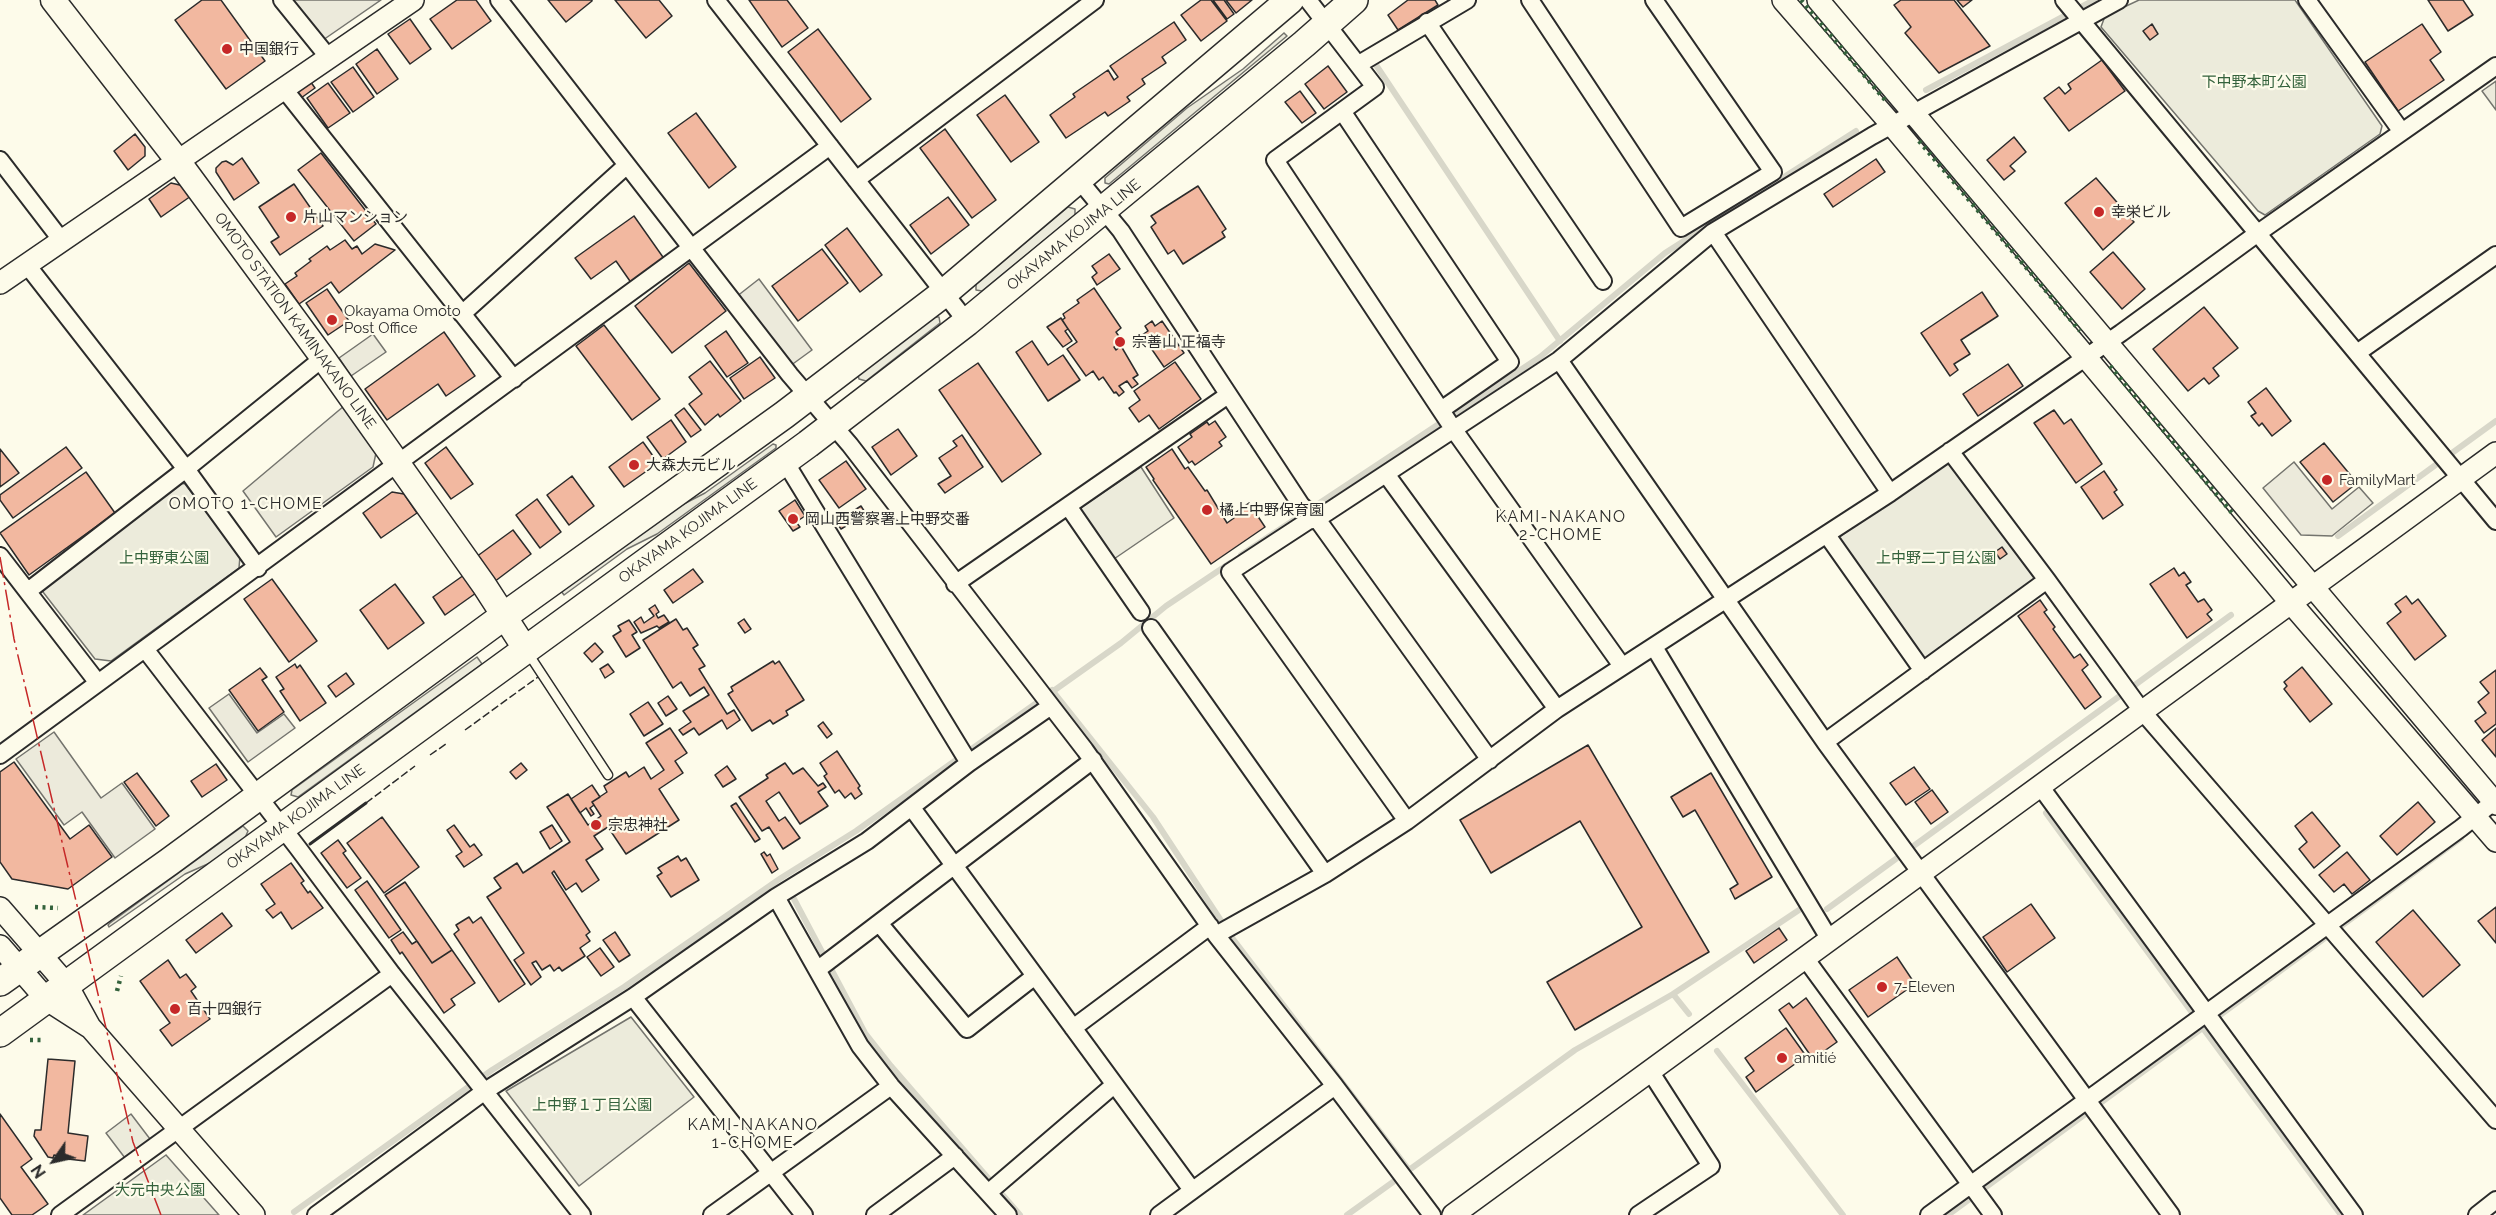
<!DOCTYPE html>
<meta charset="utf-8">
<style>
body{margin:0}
#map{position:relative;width:2496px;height:1215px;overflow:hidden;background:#fdfbea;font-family:Raleway,sans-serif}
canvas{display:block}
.north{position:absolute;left:24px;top:1131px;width:60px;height:60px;-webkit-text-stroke:4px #fdfbea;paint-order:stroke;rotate:236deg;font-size:16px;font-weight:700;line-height:24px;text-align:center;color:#2b2b2b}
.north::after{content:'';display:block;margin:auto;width:21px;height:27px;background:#2b2b2b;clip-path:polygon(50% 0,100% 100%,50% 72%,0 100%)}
</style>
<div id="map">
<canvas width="2496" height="1215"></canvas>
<div class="north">N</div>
</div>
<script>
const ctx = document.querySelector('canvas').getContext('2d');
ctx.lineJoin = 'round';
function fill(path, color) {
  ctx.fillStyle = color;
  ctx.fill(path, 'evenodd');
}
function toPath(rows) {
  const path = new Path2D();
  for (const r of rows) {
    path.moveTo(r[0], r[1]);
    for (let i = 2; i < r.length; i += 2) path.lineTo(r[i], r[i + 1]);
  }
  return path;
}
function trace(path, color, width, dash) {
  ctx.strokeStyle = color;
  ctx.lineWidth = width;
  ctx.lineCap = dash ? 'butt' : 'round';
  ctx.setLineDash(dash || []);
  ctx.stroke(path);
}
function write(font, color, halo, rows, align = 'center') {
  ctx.font = font + ' Raleway,"Noto Sans JP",sans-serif';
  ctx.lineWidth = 4.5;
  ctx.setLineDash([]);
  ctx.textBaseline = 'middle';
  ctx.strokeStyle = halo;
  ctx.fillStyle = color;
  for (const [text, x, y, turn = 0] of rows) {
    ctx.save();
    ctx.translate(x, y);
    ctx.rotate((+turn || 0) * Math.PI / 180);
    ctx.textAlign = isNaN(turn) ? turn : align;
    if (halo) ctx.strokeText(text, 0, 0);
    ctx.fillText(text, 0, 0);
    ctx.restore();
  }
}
const green = toPath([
 [2139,0,2295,0,2382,126,2380,134,2265,215,2258,211,2101,27,2105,16,2139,0],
 [1284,33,1287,36,1109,184,1105,183,1105,178,1187,108,1243,69,1284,33],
 [1068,207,1075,209,1075,215,982,291,976,290,976,284,1068,207],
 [935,317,939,317,940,323,866,381,859,379,858,375,935,317],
 [773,444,776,445,776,448,657,534,627,549,564,595,561,591,676,508,705,493,773,444],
 [1949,458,2038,580,1924,661,1838,538,1949,458],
 [1141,467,1174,518,1111,561,1079,509,1141,467],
 [177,482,185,484,240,556,239,568,111,661,95,659,43,592,42,585,177,482],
 [477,657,482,664,298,797,291,795,292,790,477,657],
 [243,826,248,831,245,838,210,863,185,874,109,927,108,925,110,923,243,826],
 [631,1017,694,1097,579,1186,506,1091,631,1017],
 [131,1114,150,1139,125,1158,106,1133,131,1114],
 [166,1155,219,1215,83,1215,166,1155]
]);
fill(green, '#ecebdb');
trace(green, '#74746e', 1.5);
const parking = toPath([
 [293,0,381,0,323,40,293,0],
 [2496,81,2496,110,2482,91,2496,81],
 [759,279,812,350,790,366,736,297,759,279],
 [373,334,386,352,351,376,339,358,373,334],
 [344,406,376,453,373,467,276,537,243,491,344,406],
 [2294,462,2332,509,2359,487,2373,503,2332,536,2301,535,2263,488,2294,462],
 [229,694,257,733,284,714,295,728,248,762,209,708,229,694],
 [54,732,101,798,122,783,155,829,115,858,82,812,64,825,16,759,54,732]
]);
fill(parking, '#eceadb');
trace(parking, '#74746e', 1.5);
trace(toPath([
 [1376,65,1560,341],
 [1926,90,2094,0],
 [2338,536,2496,421],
 [1241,555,1540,357,1665,253,1856,131],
 [1052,690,1153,817,1233,939,1409,1170,1575,1050,1673,994,1689,1014],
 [2046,813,2196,1018],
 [794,899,865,1033,891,1066,1020,1215],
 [1827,909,2231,615],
 [1673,994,1799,910],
 [2202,1027,2341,1215],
 [1717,1051,1843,1215],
 [294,1212,492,1070,624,987,781,878,856,831,1121,643,1166,606,1230,563],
 [1347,1215,1393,1182],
 [1948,1215,2461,838]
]), '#d8d7c9', 6);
const building = toPath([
 [202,0,221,0,265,61,226,89,175,20,202,0],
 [457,0,476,0,491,21,452,49,430,19,457,0],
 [548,0,592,0,592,1,566,22,548,0],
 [615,0,659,0,672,16,646,38,615,0],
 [749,0,787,0,808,28,782,47,749,0],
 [1201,0,1211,0,1227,21,1201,41,1181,15,1201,0],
 [1213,0,1224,0,1234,14,1227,19,1213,0],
 [1226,0,1252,0,1236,13,1226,0],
 [1408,0,1435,0,1438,5,1398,30,1388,15,1408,0],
 [1901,0,1954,0,1990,46,1939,73,1905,33,1911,27,1894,5,1901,0],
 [1957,0,1972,0,1963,7,1957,0],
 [2428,0,2463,0,2473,15,2448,31,2428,0],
 [410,19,431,49,410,64,388,34,410,19],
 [1174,22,1186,40,1162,57,1166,63,1142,79,1145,84,1127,97,1130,101,1108,116,1105,112,1066,138,1050,115,1075,97,1073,94,1108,70,1114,80,1118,77,1110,66,1174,22],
 [2152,24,2158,34,2150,40,2143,31,2152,24],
 [2422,24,2441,52,2430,60,2444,80,2398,111,2365,62,2422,24],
 [818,29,871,99,841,122,788,52,818,29],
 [377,49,398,79,377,94,356,64,377,49],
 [2102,60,2125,91,2069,131,2044,98,2059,87,2065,94,2071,89,2068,84,2102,60],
 [1328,66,1347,92,1324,109,1305,84,1328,66],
 [353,67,374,97,353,112,331,82,353,67],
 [308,78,315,88,301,98,294,88,308,78],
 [328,83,350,113,328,128,307,98,328,83],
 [1300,91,1316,113,1302,123,1285,102,1300,91],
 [1005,95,1039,142,1011,162,977,115,1005,95],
 [696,113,736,167,709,188,668,133,696,113],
 [945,129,996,200,972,218,920,148,945,129],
 [135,134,145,147,145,156,128,170,114,151,135,134],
 [2014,137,2026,152,2010,166,2015,171,2004,180,1987,160,2014,137],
 [321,153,376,224,354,241,298,170,321,153],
 [242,158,259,183,234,200,216,172,216,168,222,162,226,161,233,165,242,158],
 [1876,159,1885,172,1833,207,1824,194,1876,159],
 [2096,178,2134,222,2103,250,2065,203,2096,178],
 [171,183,184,186,191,196,161,217,149,199,171,183],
 [294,184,323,226,280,255,271,242,279,237,259,207,294,184],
 [1198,186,1226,229,1222,232,1225,237,1183,264,1174,250,1168,254,1151,227,1156,223,1151,216,1198,186],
 [948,197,969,225,931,254,910,225,948,197],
 [634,216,665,260,632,284,616,261,591,279,575,258,634,216],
 [847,228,882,275,860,292,825,245,847,228],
 [345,240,352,249,357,246,362,254,375,244,395,250,339,293,331,282,299,304,285,284,297,276,295,273,311,261,309,259,327,246,330,250,345,240],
 [822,249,848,283,798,321,772,286,822,249],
 [2113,252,2145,289,2122,309,2090,272,2113,252],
 [1109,254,1120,269,1097,285,1092,277,1097,273,1092,266,1109,254],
 [689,263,726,311,672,353,635,306,689,263],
 [1094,288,1121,328,1116,332,1122,341,1114,347,1116,350,1121,346,1138,375,1133,378,1138,384,1132,388,1127,381,1119,386,1124,392,1119,396,1116,392,1114,393,1103,377,1099,380,1093,371,1086,376,1067,349,1077,342,1062,320,1065,318,1063,314,1079,303,1077,300,1094,288],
 [327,289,349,321,328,335,306,303,327,289],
 [1982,292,1998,316,1961,340,1970,354,1954,364,1958,370,1950,376,1921,333,1982,292],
 [2204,307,2238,348,2213,368,2219,376,2209,384,2204,378,2188,391,2153,349,2204,307],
 [1061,318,1068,329,1065,331,1072,341,1063,347,1047,327,1061,318],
 [1152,321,1155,326,1162,321,1184,353,1164,367,1142,335,1148,331,1145,326,1152,321],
 [604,325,660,399,632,420,576,346,604,325],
 [726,331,748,363,727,377,705,346,726,331],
 [444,332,475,376,446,396,438,384,387,420,365,389,444,332],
 [1032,341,1048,365,1063,355,1080,380,1048,401,1016,352,1032,341],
 [760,357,775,378,744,399,730,378,760,357],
 [710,361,741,401,720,417,718,414,705,425,689,404,702,394,689,377,710,361],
 [1175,362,1201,399,1159,429,1149,415,1139,422,1129,408,1140,400,1134,391,1175,362],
 [978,363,1041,454,1002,482,939,390,978,363],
 [2008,364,2023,386,1978,416,1963,394,2008,364],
 [2266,388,2291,421,2272,436,2262,423,2259,426,2251,416,2256,413,2248,402,2266,388],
 [684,408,701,430,691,437,675,415,684,408],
 [2054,410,2064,424,2071,419,2102,464,2076,483,2034,423,2054,410],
 [671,420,686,442,663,459,647,437,671,420],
 [1215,421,1226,437,1219,442,1222,446,1195,465,1192,461,1189,463,1178,447,1192,437,1190,434,1207,422,1209,425,1215,421],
 [898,429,917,456,891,475,872,447,898,429],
 [962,435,983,467,945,493,938,484,951,476,939,458,957,446,953,441,962,435],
 [643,442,658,463,624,487,609,467,643,442],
 [2324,443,2357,483,2333,502,2300,462,2324,443],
 [66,447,82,468,13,518,0,500,0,495,66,447],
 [446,447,473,484,451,499,425,463,446,447],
 [0,449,19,473,0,487,0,449],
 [1172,449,1185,469,1188,467,1205,491,1207,490,1227,523,1234,518,1232,515,1249,503,1265,527,1211,564,1153,480,1154,479,1146,467,1172,449],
 [846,461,866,489,839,508,819,480,846,461],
 [2104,471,2117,490,2114,492,2123,505,2103,519,2081,487,2104,471],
 [86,472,115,513,29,575,0,533,86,472],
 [572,476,594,506,569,525,547,495,572,476],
 [392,492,404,494,417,513,381,538,363,513,392,492],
 [537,499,561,532,540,548,516,515,537,499],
 [795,500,805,516,796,522,800,527,793,531,779,511,795,500],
 [861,506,866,514,841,529,836,522,861,506],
 [513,530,531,554,494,582,476,557,513,530],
 [2002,547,2007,554,2000,559,1995,552,2002,547],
 [2174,568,2179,576,2184,572,2191,582,2186,585,2198,602,2204,599,2212,610,2207,614,2212,620,2187,638,2150,584,2174,568],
 [693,569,703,582,673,603,664,590,693,569],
 [464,575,476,593,445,615,433,597,464,575],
 [272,579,317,641,289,662,244,599,272,579],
 [395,584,424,623,388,649,360,610,395,584],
 [2406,596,2412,604,2418,599,2446,636,2415,660,2387,623,2401,612,2395,604,2406,596],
 [2040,600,2047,610,2044,612,2055,627,2053,629,2074,658,2080,654,2088,665,2082,670,2101,697,2085,709,2018,616,2040,600],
 [655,605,659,612,656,614,658,618,664,615,669,622,659,628,657,626,641,633,634,622,641,617,644,623,654,616,649,609,655,605],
 [676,619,683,630,687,628,698,645,693,648,705,666,699,669,727,714,734,710,740,720,727,729,722,720,699,735,694,728,683,735,679,730,691,722,683,711,709,695,704,687,690,696,681,682,673,688,643,640,676,619],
 [744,619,751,629,745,633,738,623,744,619],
 [629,620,637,632,632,635,640,648,626,657,613,636,621,631,618,626,629,620],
 [595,643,603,652,592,662,584,653,595,643],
 [773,661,775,664,779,661,804,700,786,711,788,715,773,724,770,720,752,731,728,694,733,691,731,687,773,661],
 [295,664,297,668,300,665,326,703,300,721,280,691,284,689,276,677,295,664],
 [608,664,614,672,605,678,600,669,608,664],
 [2302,667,2332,704,2310,722,2284,689,2287,686,2284,682,2302,667],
 [260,668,267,677,262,680,284,712,258,731,229,690,260,668],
 [2496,670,2496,724,2484,733,2475,721,2486,713,2478,702,2489,693,2480,682,2496,670],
 [346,673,354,684,336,697,328,686,346,673],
 [668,696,677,709,666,716,658,703,668,696],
 [648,702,663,724,644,736,630,714,648,702],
 [823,722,832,734,827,738,818,726,823,722],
 [670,728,687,753,675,761,683,773,659,789,679,820,626,854,608,827,594,836,603,849,586,860,599,880,582,892,576,883,566,890,554,871,552,873,590,932,586,935,590,941,580,948,585,956,562,971,559,967,554,971,550,965,542,970,536,961,532,963,541,977,531,985,514,960,524,953,487,897,501,888,494,878,517,863,523,873,570,842,547,807,568,794,588,825,601,816,592,802,607,792,604,786,626,772,629,777,644,767,651,779,664,770,646,743,670,728],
 [2496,728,2496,757,2482,740,2496,728],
 [1588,745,1709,952,1575,1030,1547,982,1642,927,1580,821,1491,873,1460,820,1588,745],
 [837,751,860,786,858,788,862,794,855,799,851,793,845,798,839,790,835,793,824,776,827,774,820,763,837,751],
 [14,762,70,839,89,825,112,857,68,889,12,879,0,862,0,772,14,762],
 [521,763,527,770,516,779,510,772,521,763],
 [785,763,793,774,803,768,818,786,823,783,826,787,818,792,828,806,800,824,779,792,766,801,779,821,785,817,800,838,783,849,769,827,762,831,739,797,768,778,766,775,785,763],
 [216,764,227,780,202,797,191,781,216,764],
 [727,766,736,779,723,787,715,775,727,766],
 [1914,767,1930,789,1906,805,1890,783,1914,767],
 [137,773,169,816,156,826,124,782,137,773],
 [1711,773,1772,877,1735,899,1730,889,1738,884,1695,810,1683,817,1671,797,1711,773],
 [592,785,600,797,592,802,594,805,590,808,594,814,591,816,586,808,580,813,571,799,592,785],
 [1932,790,1948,812,1931,824,1915,802,1932,790],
 [2418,802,2435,822,2397,855,2380,836,2418,802],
 [736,803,760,839,755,842,731,806,736,803],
 [2312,812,2340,846,2314,868,2299,849,2307,842,2295,826,2312,812],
 [382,817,419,867,384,893,347,843,382,817],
 [454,825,470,847,474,844,482,855,464,867,456,856,462,852,447,830,454,825],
 [552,825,562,841,550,849,540,832,552,825],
 [338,840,346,851,343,853,361,878,347,888,321,853,338,840],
 [764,852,767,856,770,854,778,869,772,873,761,854,764,852],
 [2347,852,2370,880,2352,894,2344,884,2334,892,2319,875,2347,852],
 [678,856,681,861,686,858,699,880,671,897,657,876,662,873,658,868,678,856],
 [291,863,304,881,301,883,308,893,310,891,323,908,292,929,281,912,273,918,266,910,275,904,261,884,291,863],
 [367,881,401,930,389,938,355,890,367,881],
 [405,882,452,950,432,963,385,895,405,882],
 [2031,904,2055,938,2007,972,1983,937,2031,904],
 [2496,907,2496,943,2478,921,2496,907],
 [2413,910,2460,965,2423,997,2376,942,2413,910],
 [222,913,232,926,196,953,186,940,222,913],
 [469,917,473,923,481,917,525,984,499,1002,454,934,459,930,456,925,469,917],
 [1779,928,1787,940,1754,963,1746,951,1779,928],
 [403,932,412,944,417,941,432,963,452,950,475,983,451,999,455,1005,444,1013,402,952,400,954,391,940,403,932],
 [615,932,630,955,619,962,603,940,615,932],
 [600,948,614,967,601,976,587,957,600,948],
 [1897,957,1915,984,1868,1017,1849,990,1897,957],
 [168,960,180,978,186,974,196,987,191,991,210,1019,172,1046,160,1030,170,1023,140,981,168,960],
 [1806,998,1837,1042,1813,1059,1779,1010,1789,1003,1793,1008,1806,998],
 [1786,1028,1806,1056,1756,1092,1746,1077,1754,1071,1745,1058,1786,1028],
 [48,1059,75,1061,68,1133,88,1136,85,1161,59,1158,59,1156,54,1155,53,1158,48,1157,34,1136,35,1130,41,1130,48,1059],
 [0,1114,32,1159,21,1167,48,1204,32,1215,12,1215,0,1198,0,1114]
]);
fill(building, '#f2b8a0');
trace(building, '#2b2b2b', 1.5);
const service = toPath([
 [528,653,608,775]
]);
const minor = toPath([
 [282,0,329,58],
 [499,0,790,375,850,445,1085,750,1216,935,1335,1086,1432,1215],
 [716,0,967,322],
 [1308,0,1375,87,1275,160,1454,430,1622,666],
 [1530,0,1681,228,1773,172,1654,0],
 [2064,0,2496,521],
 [2307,0,2402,132],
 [1427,22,1603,281],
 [1359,64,1467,0],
 [284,89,514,379],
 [1342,111,1510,362,1441,410],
 [0,160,62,241],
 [856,180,1095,0],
 [1079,180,1121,231,1301,505,1317,519,1490,760],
 [1713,232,1890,493],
 [27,265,186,469,258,568],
 [462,314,627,165],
 [2357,353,2496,255],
 [1559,360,1825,742,2171,1215],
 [1950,451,2047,580,2142,711,2496,1120],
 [784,460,969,763],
 [1386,474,1557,709],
 [1068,506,1141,612],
 [1827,535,1923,671],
 [0,556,98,683],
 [955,584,1228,395],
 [28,591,186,469,323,358],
 [1151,628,1325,874],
 [1654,647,1830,940],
 [145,649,298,848,392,974,582,1215],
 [1825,742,2047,580],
 [0,755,830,146],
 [2040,786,2354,1215],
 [912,808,1192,1190],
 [1407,821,1230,572,1308,521,1317,519,1559,360,1713,232,1872,136,2119,0],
 [776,897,860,1046,891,1086,1008,1215],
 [879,923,967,1029,1035,976],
 [1216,935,1325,874,1407,821,1557,709,1890,493,2121,333,2258,233,2496,66],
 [1805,958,1993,1215],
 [817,970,1093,760],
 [633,997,804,1215],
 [1073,1028,1210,926],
 [989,1192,1114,1085],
 [60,1215,392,974],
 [316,1215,485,1091,633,997,776,897,867,841,969,763,1051,706],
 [712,1215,891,1086],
 [875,1215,955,1156],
 [1159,1215,1335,1086],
 [1638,1215,1711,1166,1650,1071],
 [1929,1215,2461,828,2496,800],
 [2477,1215,2496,1200]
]);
const tertiary = toPath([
 [1783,0,1892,125,2291,603,2496,841],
 [1818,0,2496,804],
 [0,283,413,0],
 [0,908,67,985,90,1027,254,1215],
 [0,946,47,1000,89,1027],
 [1453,1215,2496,453]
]);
const secondary = toPath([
 [53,0,178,161,323,358,484,585,526,650]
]);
const primary = toPath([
 [0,982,169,862,504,616,784,415,944,293,1290,0],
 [0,1033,808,444,967,322,1304,44,1354,0]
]);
trace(service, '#2b2b2b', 11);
trace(minor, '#2b2b2b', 20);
trace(tertiary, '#2b2b2b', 24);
trace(secondary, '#2b2b2b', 27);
trace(primary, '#2b2b2b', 30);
trace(service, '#fdfbea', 8);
trace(minor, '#fdfbea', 16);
trace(tertiary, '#fdfbea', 21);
trace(secondary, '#fdfbea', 24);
trace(primary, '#fdfbea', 27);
trace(toPath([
 [1801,0,1885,100],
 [1919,141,2080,331],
 [2110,366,2232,513],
 [35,907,58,908],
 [117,991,121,976],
 [30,1040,43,1040]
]), '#34623c', 4.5, [3, 4.5]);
trace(toPath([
 [465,730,538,677],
 [430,755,446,744],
 [366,803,415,766]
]), '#2b2b2b', 1.5, [8, 3]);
trace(toPath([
 [310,844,366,803]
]), '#2b2b2b', 3);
trace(toPath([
 [0,557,14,639,133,1142,161,1215]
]), '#c62828', 1.5, [21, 4.5, 3, 4.5]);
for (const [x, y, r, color] of [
 [227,49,6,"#c62828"],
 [2099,212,6,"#c62828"],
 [291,217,6,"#c62828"],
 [332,320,6,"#c62828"],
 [1120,342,6,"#c62828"],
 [634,465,6,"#c62828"],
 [2327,480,6,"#c62828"],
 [1207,510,6,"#c62828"],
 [793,519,6,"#c62828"],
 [596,825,6,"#c62828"],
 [1882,987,6,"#c62828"],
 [175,1009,6,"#c62828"],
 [1782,1058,6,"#c62828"]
]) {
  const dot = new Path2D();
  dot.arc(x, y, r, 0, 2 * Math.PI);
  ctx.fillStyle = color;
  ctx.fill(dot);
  trace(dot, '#fdfbea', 2);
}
write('15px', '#2b2b2b', '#fdfbea', [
 ["中国銀行",239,49],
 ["幸栄ビル",2111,212],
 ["片山マンション",303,217],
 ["Okayama Omoto",344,311],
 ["Post Office",344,328],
 ["宗善山 正福寺",1132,342],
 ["大森大元ビル",646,465],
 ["FamilyMart",2339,480],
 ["橘上中野保育園",1219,510],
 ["岡山西警察署上中野交番",805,519],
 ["宗忠神社",608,825],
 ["7-Eleven",1894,987],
 ["百十四銀行",187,1009],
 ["amitié",1794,1058]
], 'left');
write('15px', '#34623c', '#fdfbea', [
 ["下中野本町公園",2254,82],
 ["上中野東公園",164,558],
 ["上中野二丁目公園",1936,558],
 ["上中野１丁目公園",592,1105],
 ["大元中央公園",160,1190]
]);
write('15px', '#2b2b2b', '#fdfbea', [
 ["OKAYAMA KOJIMA LINE",1074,235,-39],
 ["OMOTO STATION KAMINAKANO LINE",295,321,54],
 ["OKAYAMA KOJIMA LINE",688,531,-36],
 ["OKAYAMA KOJIMA LINE",296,817,-36]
]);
ctx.letterSpacing = '1.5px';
write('16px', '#2b2b2b', '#fdfbea', [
 ["OMOTO 1-CHOME",246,504],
 ["KAMI-NAKANO",1561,517],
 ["2-CHOME",1561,535],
 ["KAMI-NAKANO",753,1125],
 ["1-CHOME",753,1143]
]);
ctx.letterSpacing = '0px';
</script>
